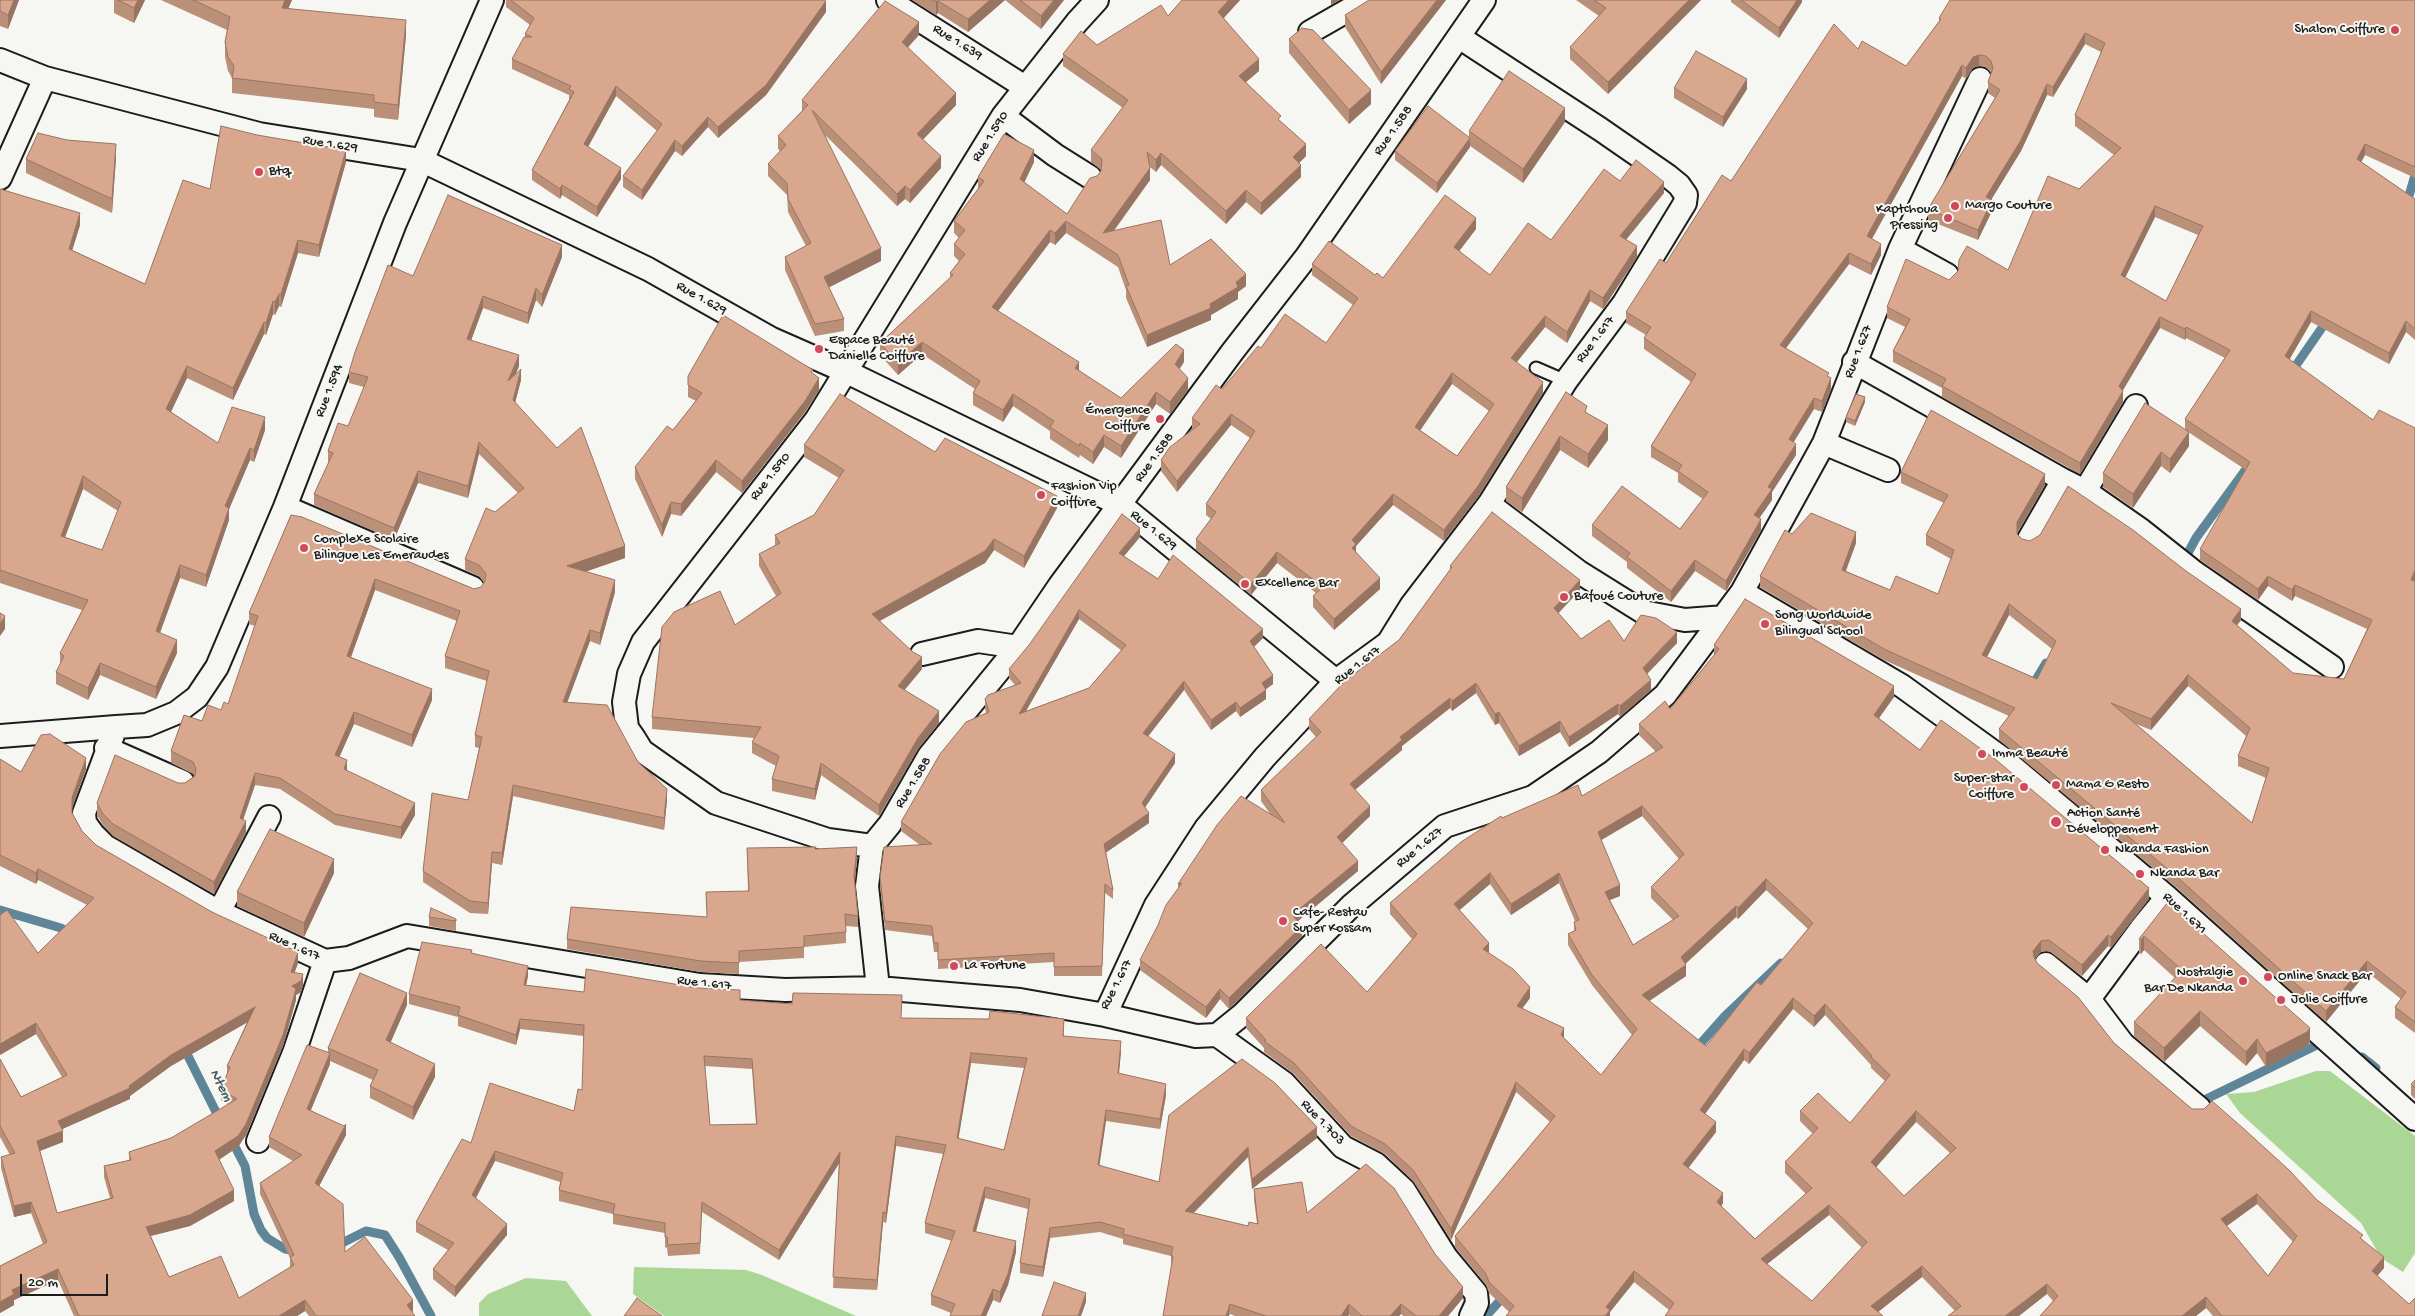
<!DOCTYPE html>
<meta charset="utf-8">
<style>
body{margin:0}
#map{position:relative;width:2415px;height:1316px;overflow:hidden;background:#f6f6f2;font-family:"Gochi Hand",sans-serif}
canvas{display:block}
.scale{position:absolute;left:20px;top:1274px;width:88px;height:22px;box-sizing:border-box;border:2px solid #1c1c1c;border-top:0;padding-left:6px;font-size:15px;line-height:18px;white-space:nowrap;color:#1c1c1c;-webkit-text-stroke:4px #f6f6f2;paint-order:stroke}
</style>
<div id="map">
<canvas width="2415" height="1316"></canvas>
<div class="scale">20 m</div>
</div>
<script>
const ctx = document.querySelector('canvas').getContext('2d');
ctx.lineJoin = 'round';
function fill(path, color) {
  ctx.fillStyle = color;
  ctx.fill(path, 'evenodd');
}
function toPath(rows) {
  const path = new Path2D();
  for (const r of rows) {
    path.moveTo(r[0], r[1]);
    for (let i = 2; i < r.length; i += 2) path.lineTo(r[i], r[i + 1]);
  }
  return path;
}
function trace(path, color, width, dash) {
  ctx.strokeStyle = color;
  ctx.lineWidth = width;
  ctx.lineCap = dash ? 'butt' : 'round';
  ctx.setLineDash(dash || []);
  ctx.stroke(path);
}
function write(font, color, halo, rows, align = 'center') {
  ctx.font = font + ' "Gochi Hand",sans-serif';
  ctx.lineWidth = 4;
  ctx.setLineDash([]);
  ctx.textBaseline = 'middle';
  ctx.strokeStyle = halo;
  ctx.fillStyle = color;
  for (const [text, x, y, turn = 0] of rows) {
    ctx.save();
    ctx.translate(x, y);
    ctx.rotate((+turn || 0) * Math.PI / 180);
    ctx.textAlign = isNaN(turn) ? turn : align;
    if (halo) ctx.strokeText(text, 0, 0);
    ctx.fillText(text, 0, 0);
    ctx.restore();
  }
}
fill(toPath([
 [2316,1071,2330,1071,2415,1136,2415,1253,2403,1272,2381,1258,2361,1223,2240,1113,2226,1094,2254,1092],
 [634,1267,746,1270,762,1275,856,1316,664,1316,633,1294],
 [526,1278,566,1281,592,1316,479,1316,479,1303,488,1294]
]), '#abd796');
trace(toPath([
 [2406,206,2415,175],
 [2290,374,2328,319],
 [2182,564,2196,538,2252,461],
 [2031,688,2046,663,2053,664],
 [0,910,61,928,72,936],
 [183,1046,221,1122],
 [1694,1051,1725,1016,1781,963],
 [2362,1057,2376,1068],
 [2196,1104,2319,1044],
 [231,1139,245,1166,254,1214,261,1230,267,1238,285,1249,296,1251],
 [334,1247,366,1231,385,1235,399,1257,431,1316],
 [1486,1316,1506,1294]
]), '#5f8599', 9);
const service = toPath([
 [1536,368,1566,381]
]);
const minor = toPath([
 [888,0,1025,87],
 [1310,32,1366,0],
 [0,60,45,78,259,134,421,160,648,269,772,339,847,372,1121,505,1336,681],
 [1003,116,1055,155,1090,177],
 [0,178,45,78],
 [1900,249,1947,275],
 [1854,362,2063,480],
 [1824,443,1888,470],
 [2085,491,2136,406],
 [1489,504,1579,572,1643,612,1685,620,1725,617],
 [285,507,473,588],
 [2029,539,2063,480,2085,491,2141,530,2194,572,2332,667],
 [1742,592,1902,686,2003,759,2167,897,2415,1119],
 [922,654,978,641,1018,647],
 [116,727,147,725,176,713,197,697,217,667,285,507,395,223,492,0],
 [0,736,116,727,84,813,85,823,93,834,105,846,219,912,325,961,349,958,407,936,700,985,785,990,878,988,1020,1000,1105,1015,1196,1036,1217,1035,1243,1014,1351,906,1445,826,1533,797,1599,752,1665,695,1742,592,1824,443,1900,249,1980,79],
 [106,748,183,782],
 [872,846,828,840,716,803,642,751,634,738,627,728,624,702,629,674,643,642,816,420,1003,116,1077,22,1097,0],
 [219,912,269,817],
 [2046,964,2089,999,2123,1044,2199,1108],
 [878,988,867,886,872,846,890,824,929,756,1018,647,1060,585,1233,351,1307,256,1484,0],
 [2089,999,2143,926,2167,897],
 [1105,1015,1156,905,1206,828,1265,757,1336,681,1388,643,1411,606,1489,504,1566,381,1624,303,1685,203,1686,195,1679,185,1668,176,1600,129,1459,37],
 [1217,1035,1284,1083,1343,1147,1376,1164,1404,1190,1446,1257,1476,1293,1477,1303,1471,1316],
 [258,1141,294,1053,325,961]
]);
trace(service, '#1c1c1c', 15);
trace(minor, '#1c1c1c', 26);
trace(service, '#f6f6f2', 11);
trace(minor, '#f6f6f2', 22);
fill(toPath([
 [0,0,19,0,8,29,0,26],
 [114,0,145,0,134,23,114,13],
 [161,0,292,0,288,8,406,35,398,120,374,117,374,109,232,93,232,78,228,71,225,57,225,42,227,30],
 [506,0,824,0,826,12,766,95,718,138,708,127,682,156,675,151,642,200,623,187,623,176,657,131,616,96,588,147,621,179,597,217,562,195,560,199,532,180,532,170,569,100,569,95,512,69,512,59,525,37,525,34,530,25,506,7],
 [912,0,1064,0,1041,29,1005,0,968,32,938,13,936,15],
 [1182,0,1240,0,1224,18,1259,71,1246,82,1281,122,1306,156,1299,163,1301,177,1261,215,1246,202,1226,224,1161,165,1156,172,1150,167,1150,180,1114,231,1170,265,1246,286,1238,292,1238,299,1211,315,1211,320,1147,347,1126,298,1126,290,1118,267,1066,233,1055,245,1050,242,998,311,1079,371,1121,398,1184,362,1179,369,1188,390,1170,414,1156,404,1121,458,1104,447,1093,464,1080,455,1079,458,1050,439,1050,431,1013,406,1003,422,973,405,973,393,975,389,922,354,898,375,880,355,880,343,950,278,950,273,959,261,954,256,954,244,959,238,954,233,954,221,978,189,978,177,1034,162,1024,183,1067,214,1097,176,1101,171,1101,170,1091,162,1091,150,1123,108,1063,66,1063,54,1097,45,1168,16],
 [1446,0,1381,84,1345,27,1345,15],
 [1576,0,1701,0,1608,94,1570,59,1570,47,1599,16],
 [1731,0,1802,0,1802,2,1779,38,1731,2],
 [2415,0,2415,178,2365,155,2361,162,2415,199,2415,340,2406,332,2389,364,2311,322,2289,360,2373,420,2415,428,2415,1033,2395,1018,2395,1007,2401,999,2367,972,2326,1022,2176,887,1999,740,1999,729,2009,716,1884,660,1760,587,1760,576,1792,534,1856,543,1846,571,1890,590,1938,594,1951,559,1926,545,1926,535,1944,503,1901,483,1901,472,2045,485,2017,533,2017,534,2022,539,2241,620,2237,625,2293,673,2344,679,2367,629,2295,596,2292,601,2268,586,2258,600,2200,560,2200,549,2246,470,2185,430,2185,419,2225,358,2186,338,2185,340,2160,328,2122,391,2123,402,2080,474,1942,397,1942,388,1893,362,1893,351,1905,327,1887,318,1887,307,1949,280,2008,270,2079,189,2114,155,2075,126,2075,115,2101,52,2085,44,2053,97,2047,95,2021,151,1991,200,1992,211,1978,240,1928,220,1928,209,1995,98,1988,93,1988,82,1991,73,1986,67,1979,66,1973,68,1966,79,1962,76,1872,239,1881,255,1871,275,1849,264,1786,348,1829,377,1831,389,1822,412,1814,409,1793,442,1796,455,1772,492,1772,500,1759,518,1761,530,1726,591,1695,571,1671,602,1627,568,1627,562,1592,536,1592,525,1680,529,1703,499,1678,482,1678,473,1651,457,1651,446,1691,382,1644,349,1644,338,1646,335,1626,323,1626,312,1666,263,1731,181,1858,49,1906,66,1939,21,1939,18],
 [2155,217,2198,235,2166,301,2125,278],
 [2009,615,2052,649,2037,679,1987,657],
 [2188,686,2246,736,2238,756,2238,766,2266,778,2252,823,2136,724,2151,730],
 [919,35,908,47,956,105,923,139,941,168,910,203,905,199,897,206,825,135,881,261,828,287,844,319,844,331,815,336,785,270,785,257,806,246,788,212,787,195,768,176,768,164,780,151,778,149,778,136,802,111,802,100],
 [1289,39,1371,104,1349,124,1289,53],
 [1674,88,1747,89,1723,127,1674,98],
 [1565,122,1523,183,1470,146,1470,147,1437,193,1395,160,1395,151,1469,137,1469,131],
 [116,158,112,213,26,173,26,159],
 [346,162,319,257,298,253,281,307,279,306,275,315,273,314,266,335,264,334,233,400,187,378,171,412,218,443,265,430,254,462,250,460,229,508,229,520,206,587,180,578,160,633,177,653,156,699,100,675,88,700,56,684,56,672,60,665,60,653,82,610,0,583,0,189,80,225,72,250,145,284,210,189],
 [83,489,118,511,102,550,65,537],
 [1620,181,1664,193,1626,240,1637,257,1603,309,1590,301,1567,343,1545,327,1517,362,1543,393,1478,497,1444,541,1393,505,1356,546,1356,552,1380,589,1334,630,1313,607,1313,596,1316,593,1277,563,1251,595,1196,550,1196,539,1211,519,1206,515,1206,504,1250,438,1231,425,1177,492,1161,471,1161,460,1192,429,1192,418,1222,389,1261,348,1326,343,1353,305,1312,275,1312,264,1383,278,1476,229,1459,251,1490,275,1551,240],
 [1452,384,1489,411,1457,456,1420,430],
 [562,257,542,307,536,300,528,324,483,308,471,341,519,366,516,373,521,380,515,402,625,558,585,572,615,592,600,645,590,641,567,702,638,762,667,800,664,830,513,796,502,865,492,863,488,914,470,913,423,882,423,871,468,800,479,748,475,747,475,735,487,681,445,668,445,656,457,621,375,590,351,657,432,700,412,747,354,724,339,757,347,771,415,815,401,839,335,825,280,789,255,785,243,819,246,832,214,894,113,836,103,825,97,815,97,803,178,783,185,783,194,776,193,774,171,763,171,751,202,721,221,710,228,704,255,626,249,624,249,613,291,515,474,589,481,587,484,583,479,576,465,570,465,559,495,512,518,493,479,454,468,498,418,483,394,540,314,505,314,494,329,463,328,463,328,451,348,426,364,387,349,383,349,372,413,276],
 [813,374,819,390,805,412,742,493,716,472,681,516,671,514,662,537,635,479,635,467,673,430,696,401,688,397,688,376],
 [1566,392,1587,413,1608,440,1588,468,1560,450,1522,512,1506,501,1506,487],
 [1865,402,1855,426,1846,422,1846,417],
 [2189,432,2189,446,2170,473,2161,466,2133,508,2103,487,2103,473],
 [804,445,935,452,1057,508,1024,568,994,550,985,563,880,621,922,669,904,690,939,723,918,749,879,816,821,775,815,800,772,791,772,779,776,766,752,753,752,742,754,738,652,729,652,717,735,625,776,596,759,566,759,554,775,546,775,535,814,515,839,478,804,457],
 [1140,537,1124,556,1158,579,1263,638,1254,647,1273,684,1266,689,1266,699,1240,717,1236,711,1211,730,1184,690,1148,736,1175,763,1145,807,1149,823,1106,852,1113,890,1113,899,1105,893,1102,976,1054,976,1054,962,938,969,938,952,934,952,932,936,885,930,880,886,880,877,920,845,901,831,901,822,986,713,985,708,985,699,1015,685,1009,678,1009,669],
 [1079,619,1121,650,1089,688,1026,711],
 [1450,566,1580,590,1558,613,1581,639,1677,643,1647,674,1651,690,1620,717,1618,714,1569,747,1560,732,1519,756,1499,723,1495,725,1476,693,1452,711,1450,708,1402,746,1402,750,1355,790,1370,816,1342,843,1358,871,1298,921,1302,936,1229,1009,1220,999,1206,1018,1140,970,1140,960,1178,889,1178,884,1271,815,1261,801,1261,790,1316,737,1309,729,1309,719,1399,640,1450,570],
 [1714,645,1894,697,1879,718,1920,750,2149,899,2111,948,2108,946,2082,976,2049,951,2041,952,2035,959,2037,963,2114,1043,2192,1109,2317,1200,2363,1240,2384,1268,2377,1276,2415,1316,2213,1316,2206,1308,2196,1316,2040,1316,2053,1301,2047,1294,1955,1311,1922,1277,1878,1312,1669,1310,1634,1282,1610,1312,1610,1316,1509,1312,1489,1293,1486,1285,1455,1247,1455,1236,1550,1122,1516,1092,1451,1240,1413,1181,1385,1154,1351,1136,1294,1074,1264,1052,1264,1048,1246,1028,1246,1018,1367,992,1412,939,1390,914,1390,903,1502,818,1582,796,1656,752,1639,735,1639,724,1670,709,1714,655],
 [1642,816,1679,859,1651,887,1651,898,1673,920,1633,945,1610,900,1620,896,1601,840],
 [1559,883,1575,921,1574,922,1574,931,1568,934,1568,945,1592,985,1632,1035,1601,1075,1564,1038,1522,1008,1530,998,1489,953,1459,910,1490,884,1511,915],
 [1766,890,1808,929,1761,985,1706,1046,1649,1001,1686,976,1685,964,1736,917,1738,919],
 [1793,1009,1814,1027,1825,1015,1871,1065,1871,1068,1885,1081,1850,1123,1800,1111,1800,1121,1813,1134,1785,1162,1785,1173,1806,1194,1755,1239,1721,1206,1723,1203,1688,1168,1716,1132,1705,1114,1744,1060,1749,1064],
 [1916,1122,1950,1153,1904,1196,1876,1167],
 [2257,1204,2293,1242,2268,1276,2227,1226],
 [1829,1215,1862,1248,1812,1301,1767,1264],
 [0,759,21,772,86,769,72,808,72,813,82,831,96,845,298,963,294,973,303,985,301,992,296,995,296,1000,283,1046,246,1135,238,1147,219,1160,234,1201,190,1226,151,1236,169,1277,239,1298,290,1267,290,1258,260,1194,260,1183,293,1161,269,1147,269,1137,328,1053,328,1048,407,1005,390,1042,435,1077,413,1120,370,1098,370,1086,373,1080,330,1061,330,1064,311,1110,346,1135,319,1186,345,1252,413,1311,412,1312,415,1316,309,1316,305,1311,297,1316,74,1316,58,1280,14,1300,14,1305,0,1313,0,1266,43,1244,31,1213,14,1217,1,1168,1,1157,10,1155,0,1137,0,1059,21,1097,62,1077,36,1034,0,1055,0,915,38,953,87,905,38,880,36,884,0,866],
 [247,1022,227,1066,227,1075,221,1089,221,1100,228,1105,171,1138,129,1152,129,1160,104,1166,104,1177,110,1198,57,1213,40,1151,63,1142,62,1129,130,1099,130,1096,171,1066],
 [747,848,815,849,857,858,855,882,858,916,858,927,846,926,846,943,804,947,804,958,739,962,739,974,701,972,567,949,567,939,706,917,748,891],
 [334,873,304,937,237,906,237,892],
 [2168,902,2310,1042,2307,1046,2266,1067,2257,1053,2246,1066,2200,1026,2164,1062,2134,1036,2134,1022,2175,978,2144,950,2141,954,2139,953,2139,939],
 [429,917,456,919,456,931,429,926],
 [472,953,528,976,526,985,584,992,740,1000,901,1018,1064,1029,1064,1036,1121,1051,1119,1073,1166,1095,1160,1129,1106,1121,1099,1166,1159,1182,1169,1115,1317,1138,1252,1189,1248,1157,1194,1213,1248,1226,1257,1223,1254,1200,1254,1189,1307,1213,1463,1298,1448,1316,1403,1316,1401,1314,1399,1316,1350,1316,1349,1315,1348,1316,1235,1316,1230,1314,1229,1316,1163,1316,1172,1266,1171,1266,1171,1256,1123,1244,1123,1239,1100,1232,1050,1238,1043,1277,1020,1273,1020,1263,1028,1209,985,1198,976,1232,1016,1252,1008,1285,1000,1303,993,1300,986,1316,950,1316,951,1313,931,1305,931,1295,952,1241,925,1233,925,1223,943,1154,896,1146,886,1223,883,1222,877,1290,833,1288,839,1163,779,1260,702,1212,700,1254,668,1256,667,1248,665,1247,665,1233,613,1224,613,1214,559,1201,559,1190,560,1182,495,1161,476,1198,507,1235,455,1297,433,1279,433,1269,448,1250,416,1232,416,1222,471,1143,574,1111,582,1090,584,1036,520,1029,516,1045,458,1026,458,1017,409,1004,409,994],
 [971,1063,1024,1068,1004,1150,958,1138],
 [705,1066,752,1069,756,1124,710,1125],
 [2415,1080,2415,1099,2411,1095,2411,1084]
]), '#bb9079');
fill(toPath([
 [14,0,19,0,8,29,8,15],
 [138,0,145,0,134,23,134,8],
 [285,0,292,0,282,23,282,8],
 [990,0,1005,0,968,32,968,19],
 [1054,0,1064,0,1041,29,1041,16],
 [1229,0,1240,0,1218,24,1218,12],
 [1331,0,1340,0,1331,5],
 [1437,0,1446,0,1381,84,1381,72],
 [1689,0,1701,0,1608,94,1608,82],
 [1797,0,1802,0,1802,2,1779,38,1779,28],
 [826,1,826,12,766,95,718,138,718,127],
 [938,1,938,13,936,15,936,2],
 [406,20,406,35,398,120,398,105],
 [919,22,919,35,902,54,902,42],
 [2085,33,2085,44,2053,97,2053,87],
 [1979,55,1979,66,1973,68,1966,79,1966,68,1973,57],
 [1259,59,1259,71,1239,88,1239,76],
 [1962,65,1962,76,1867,247,1867,236],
 [1747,79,1747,89,1723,127,1723,117],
 [2047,84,2047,95,2021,151,1986,208,1986,197],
 [616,86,616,96,584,154,584,144],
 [1371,90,1371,104,1349,124,1349,110],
 [956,93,956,105,917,146,917,134],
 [1565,108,1565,122,1523,183,1523,169],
 [708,117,708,127,682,156,682,146],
 [1470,138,1470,147,1437,193,1437,183],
 [675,140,675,151,642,200,642,190],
 [116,144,116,158,112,213,112,199],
 [1306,144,1306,156,1293,169,1293,157],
 [2365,144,2365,155,2357,170,2357,159],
 [346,150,346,162,319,257,319,245],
 [1034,150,1034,162,1020,191,1020,179],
 [1161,153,1161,165,1156,172,1156,160],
 [941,156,941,168,910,203,910,190],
 [1301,165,1301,177,1261,215,1261,203],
 [621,168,621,179,597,217,597,207],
 [1150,168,1150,180,1103,245,1103,233],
 [1664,182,1664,193,1620,247,1620,236],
 [562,185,562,195,560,199,560,189],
 [905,186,905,199,897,206,897,194],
 [1246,190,1246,202,1226,224,1226,211],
 [1992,200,1992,211,1978,240,1978,230],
 [2155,206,2155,217,2121,286,2121,275],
 [80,213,80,225,69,261,69,249],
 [1476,218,1476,229,1454,258,1454,247],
 [1066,221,1066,233,1055,245,1055,233],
 [1050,230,1050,242,992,319,992,307],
 [298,240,298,253,281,307,281,294],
 [1881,244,1881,255,1871,275,1871,264],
 [562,245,562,257,542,307,542,295],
 [1637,246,1637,257,1603,309,1603,298],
 [881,248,881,261,824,290,824,277],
 [1849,253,1849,264,1780,356,1780,345],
 [1246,274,1246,286,1238,292,1238,299,1211,315,1211,320,1147,347,1147,335,1210,304],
 [536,288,536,300,528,324,528,313],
 [1590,290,1590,301,1567,343,1567,332],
 [279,294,279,306,275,315,275,302],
 [483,296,483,308,467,351,467,339],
 [273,301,273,314,266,335,266,323],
 [2311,311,2311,322,2285,367,2285,356],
 [1545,316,1545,327,1511,369,1511,358],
 [2160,317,2160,328,2119,397,2119,386],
 [2406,321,2406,332,2389,364,2389,353],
 [264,322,264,334,233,400,233,388],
 [2186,327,2186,338,2185,340,2185,329],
 [922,342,922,354,898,375,898,363],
 [1184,350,1184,362,1175,376,1175,364],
 [519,355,519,366,508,393,508,381],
 [1079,362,1079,374,1075,368],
 [187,366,187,378,166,422,166,409],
 [521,369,521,380,513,411,513,400],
 [1452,373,1452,384,1415,438,1415,427],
 [819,378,819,390,805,412,742,493,742,481],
 [1188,378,1188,390,1170,414,1170,402],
 [1831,378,1831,389,1822,412,1822,401],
 [1543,382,1543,393,1478,497,1444,541,1444,530],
 [2123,391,2123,402,2080,474,2080,463],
 [1156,392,1156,404,1121,458,1121,446],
 [1013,394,1013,406,1003,422,1003,410],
 [1865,397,1865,402,1855,426,1855,421],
 [1814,398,1814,409,1789,450,1789,439],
 [1231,414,1231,425,1177,492,1177,481],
 [265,417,265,430,254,462,254,450],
 [1608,425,1608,440,1588,468,1588,454],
 [2189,432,2189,446,2170,473,2170,459],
 [1104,435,1104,447,1093,464,1093,452],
 [1560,436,1560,450,1522,512,1522,498],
 [479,442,479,454,468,498,468,486],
 [1796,444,1796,455,1772,492,1772,500,1754,526,1754,515,1768,487],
 [250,448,250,460,225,519,225,506],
 [2161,452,2161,466,2133,508,2133,494],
 [716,460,716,472,681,516,681,504],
 [418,471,418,483,394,540,394,528],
 [2045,474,2045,485,2017,533,2017,522],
 [83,476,83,489,61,548,61,536],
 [1393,494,1393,505,1356,546,1356,555,1352,559,1352,540],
 [1057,496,1057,508,1024,568,1024,556],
 [671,502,671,514,662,537,662,525],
 [229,508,229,520,206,587,206,575],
 [1761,519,1761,530,1726,591,1726,581],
 [1140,528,1140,537,1119,562,1119,553],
 [1856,532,1856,543,1842,580,1842,570],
 [994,539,994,550,985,563,872,625,872,614],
 [625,546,625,558,567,578,567,566],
 [1277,552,1277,563,1251,595,1251,584],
 [1695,560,1695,571,1671,602,1671,591],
 [180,565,180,578,156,643,156,631],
 [2415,570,2415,581,2411,590,2411,580],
 [2268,576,2268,586,2258,600,2258,589],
 [1380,578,1380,589,1334,630,1334,619],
 [375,579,375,590,347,668,347,656],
 [615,580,615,592,600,645,600,633],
 [1580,580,1580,590,1554,618,1554,608],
 [2295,585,2295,596,2292,601,2292,590],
 [2009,604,2009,615,1982,666,1982,655],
 [2241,609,2241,620,2232,632,2232,621],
 [1079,610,1079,619,1019,723,1019,714],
 [5,616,5,629,0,636,0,624],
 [1263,629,1263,638,1250,650,1250,641],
 [590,630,590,641,563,714,563,702],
 [1677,632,1677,643,1643,678,1643,668],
 [177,640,177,653,156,699,156,687],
 [922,657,922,669,898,698,898,686],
 [100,663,100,675,88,700,88,688],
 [1273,675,1273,684,1262,692,1262,683],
 [2188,675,2188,686,2151,730,2151,719],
 [1651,680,1651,690,1620,717,1620,706],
 [1184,681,1184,690,1143,743,1143,733],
 [1476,683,1476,693,1452,711,1452,701],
 [1894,686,1894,697,1874,725,1874,715],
 [432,689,432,700,412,747,412,735],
 [1266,690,1266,699,1240,717,1240,708],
 [1450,698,1450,708,1402,746,1402,750,1350,794,1350,784,1400,737],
 [1236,702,1236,711,1211,730,1211,720],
 [1618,704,1618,714,1569,747,1569,737],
 [939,711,939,723,918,749,879,816,879,805,918,738],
 [354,712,354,724,335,767,335,755],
 [1499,712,1499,723,1495,725,1495,714],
 [1560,721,1560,732,1519,756,1519,746],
 [1175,754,1175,763,1142,812,1142,803],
 [86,758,86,769,72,808,72,798],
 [347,760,347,772,344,769],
 [821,763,821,775,815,800,815,789],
 [255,773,255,785,240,829,240,818],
 [513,785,513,796,502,865,502,853],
 [667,789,667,800,664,830,664,818],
 [415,803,415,815,401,839,401,827],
 [1370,806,1370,816,1337,848,1337,837],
 [1642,806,1642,816,1598,842,1598,832],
 [1149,813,1149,823,1104,854,1104,844],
 [246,821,246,832,214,894,214,882],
 [857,847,857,858,854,887,854,876],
 [492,852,492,863,488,914,488,903],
 [334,859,334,873,304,937,304,923],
 [1358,861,1358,871,1292,926,1292,915],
 [38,869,38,880,36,884,36,873],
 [1490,873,1490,884,1454,915,1454,904],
 [1559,873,1559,883,1511,915,1511,904],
 [1766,879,1766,890,1738,919,1738,908],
 [1620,885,1620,896,1605,902,1605,892],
 [2149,888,2149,899,2111,948,2111,937],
 [1736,906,1736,917,1681,968,1681,957],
 [1302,926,1302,936,1229,1009,1229,998],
 [2108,935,2108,946,2082,976,2082,965],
 [2144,936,2144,950,2141,954,2141,940],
 [2041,941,2041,952,2033,961,2033,951],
 [1489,943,1489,954,1483,949],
 [298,952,298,963,291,983,291,972],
 [2367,961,2367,972,2326,1022,2326,1011],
 [1686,965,1686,976,1642,1006,1642,995],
 [528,966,528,976,524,995,524,985],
 [303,974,303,985,301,992,296,995,296,1000,283,1046,246,1135,238,1147,215,1162,215,1151,292,986],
 [1530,987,1530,998,1517,1016,1517,1006],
 [1220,989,1220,999,1206,1018,1206,1007],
 [407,993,407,1005,386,1053,386,1040],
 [1793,998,1793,1009,1749,1064,1749,1053],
 [1825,1004,1825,1015,1814,1027,1814,1016],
 [255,1007,255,1018,171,1066,130,1096,130,1099,58,1131,58,1121,129,1086,171,1055],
 [2200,1011,2200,1026,2164,1062,2164,1048],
 [520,1019,520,1029,516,1045,516,1035],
 [36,1023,36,1034,0,1055,0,1044],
 [1564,1028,1564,1039,1561,1035],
 [2310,1028,2310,1042,2307,1046,2266,1067,2266,1053],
 [2257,1039,2257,1053,2246,1066,2246,1052],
 [1121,1041,1121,1051,1118,1084,1118,1073],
 [1744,1049,1744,1060,1700,1121,1700,1110],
 [330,1053,330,1064,307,1119,307,1109],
 [971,1053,971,1063,957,1148,957,1138],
 [435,1064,435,1077,413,1120,413,1107],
 [1516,1082,1516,1092,1451,1240,1451,1229],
 [1166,1084,1166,1095,1160,1129,1160,1119],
 [1106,1110,1106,1121,1098,1175,1098,1165],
 [1916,1111,1916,1122,1871,1173,1871,1162],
 [1716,1122,1716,1132,1683,1175,1683,1164],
 [346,1124,346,1135,315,1194,315,1183],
 [1317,1127,1317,1138,1252,1189,1252,1179],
 [63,1131,63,1142,37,1152,37,1141],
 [896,1136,896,1146,886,1223,886,1213],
 [1248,1147,1248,1157,1185,1221,1185,1211],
 [495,1151,495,1161,472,1205,472,1195],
 [840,1152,840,1162,779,1260,779,1250],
 [985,1187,985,1198,973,1241,973,1231],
 [234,1190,234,1201,190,1226,146,1237,146,1227],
 [1723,1193,1723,1203,1717,1213,1717,1202],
 [2257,1194,2257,1204,2221,1230,2221,1219],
 [31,1202,31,1213,14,1217,14,1206],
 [1829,1205,1829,1215,1761,1269,1761,1259],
 [883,1212,883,1222,877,1290,877,1280],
 [507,1224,507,1235,455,1297,455,1287],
 [1050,1228,1050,1238,1043,1277,1043,1267],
 [1016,1241,1016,1252,1008,1285,1000,1303,1000,1292],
 [2384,1257,2384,1268,2372,1282,2372,1271],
 [1922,1266,1922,1277,1873,1316,1871,1306],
 [58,1269,58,1280,14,1300,14,1305,0,1313,0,1302,12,1290],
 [1634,1271,1634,1282,1610,1312,1610,1316,1605,1316,1606,1307],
 [2047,1284,2047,1294,2019,1316,2005,1316],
 [1463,1287,1463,1298,1448,1316,1439,1316],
 [993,1289,993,1300,986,1316,981,1316],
 [1086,1293,1086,1302,1081,1316,1078,1316],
 [2206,1297,2206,1308,2196,1316,2182,1316],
 [305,1300,305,1311,297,1316,279,1316],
 [413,1300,413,1311,407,1316,407,1305],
 [1230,1304,1229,1316,1226,1316],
 [1349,1304,1349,1315,1348,1316,1341,1316],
 [1401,1304,1401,1314,1399,1316,1390,1316]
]), '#987563');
const building = toPath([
 [0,0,14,0,8,15,0,11,0,0],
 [118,0,138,0,134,8,118,0],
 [193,0,285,0,282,8,406,20,398,105,374,102,374,95,232,78,234,66,228,57,225,42,230,17,193,0],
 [511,0,824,0,826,1,766,85,718,127,708,117,682,146,675,140,642,190,623,176,662,124,616,86,584,144,621,168,597,207,562,185,560,189,532,170,574,92,569,89,571,86,512,59,524,37,532,37,525,34,534,18,511,0],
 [932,0,990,0,968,19,938,1,936,2,932,0],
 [1020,0,1054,0,1041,16,1020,0],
 [1182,0,1229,0,1218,12,1259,59,1239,76,1281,116,1278,119,1306,144,1293,157,1301,165,1261,203,1246,190,1226,211,1161,153,1156,160,1147,152,1150,168,1103,233,1161,220,1170,265,1211,239,1246,274,1236,282,1238,287,1210,304,1211,308,1147,335,1126,286,1129,285,1118,255,1066,221,1055,233,1050,230,992,307,1079,362,1075,368,1121,398,1176,344,1184,350,1175,364,1188,378,1170,402,1156,392,1121,446,1104,435,1093,452,1080,443,1079,446,1050,427,1054,421,1013,394,1003,410,973,393,980,381,922,342,898,363,880,343,953,275,950,273,965,254,954,244,965,230,954,221,984,181,978,177,1004,134,1034,150,1020,179,1067,214,1090,178,1097,176,1101,171,1102,159,1091,150,1128,100,1063,54,1081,31,1097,45,1161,5,1168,16,1182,0],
 [1369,0,1437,0,1381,72,1345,15,1369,0],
 [1594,0,1689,0,1608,82,1570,47,1606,8,1594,0],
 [1741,0,1797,0,1779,28,1741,0],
 [1950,0,2415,0,2415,167,2365,144,2357,159,2415,199,2415,329,2406,321,2389,353,2311,311,2285,356,2373,420,2379,410,2415,428,2415,570,2411,580,2415,581,2415,1022,2395,1007,2406,992,2367,961,2326,1011,2176,876,1999,729,2015,708,1884,649,1760,576,1785,530,1792,534,1811,513,1856,532,1842,570,1890,590,1896,576,1938,594,1954,550,1926,535,1948,495,1901,472,1931,410,2045,474,2017,522,2017,534,2022,539,2030,541,2040,535,2068,486,2133,530,2186,571,2241,609,2232,621,2293,673,2344,679,2372,620,2295,585,2292,590,2268,576,2258,589,2200,549,2250,462,2185,419,2230,350,2186,327,2185,329,2160,317,2119,386,2123,391,2080,463,1942,386,1946,379,1893,351,1910,319,1887,307,1906,259,1949,280,1958,271,1959,260,1967,246,2008,270,2048,176,2079,189,2121,148,2075,115,2105,43,2085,33,2053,87,2047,84,2021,140,1986,197,1992,200,1978,230,1928,209,2000,90,1988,82,1993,68,1991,61,1986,56,1979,55,1973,57,1966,68,1962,65,1867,236,1881,244,1871,264,1849,253,1780,345,1829,373,1827,376,1831,378,1822,401,1814,398,1789,439,1796,444,1768,487,1772,489,1754,515,1761,519,1726,581,1695,560,1671,591,1627,557,1630,553,1592,525,1622,486,1680,529,1708,492,1678,471,1682,465,1651,446,1696,374,1644,338,1651,327,1626,312,1660,259,1666,263,1722,175,1731,181,1834,24,1858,49,1862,41,1906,66,1941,19,1939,18,1950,0],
 [2155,206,2203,226,2166,301,2121,275,2155,206],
 [2009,604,2056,641,2037,679,1982,655,2009,604],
 [2188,675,2250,728,2238,756,2269,768,2252,823,2111,703,2151,719,2188,675],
 [885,1,919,22,902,42,956,93,917,134,941,156,910,190,905,186,897,194,812,110,881,248,824,277,844,319,815,324,785,257,811,243,788,199,787,183,768,164,786,145,778,136,808,105,802,100,885,1],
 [1302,28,1313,30,1371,90,1349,110,1289,39,1302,28],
 [1696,51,1747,79,1723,117,1674,88,1696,51],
 [1509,71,1565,108,1523,169,1469,131,1509,71],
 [1428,106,1470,138,1437,183,1395,151,1428,106],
 [221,126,257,135,346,150,319,245,298,240,281,294,279,294,275,302,273,301,266,323,264,322,233,388,187,366,166,409,218,443,232,407,265,417,254,450,250,448,225,506,229,508,206,575,180,565,156,631,177,640,156,687,100,663,88,688,56,672,64,656,60,653,88,600,0,570,0,189,80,213,69,249,145,284,183,180,210,189,221,126],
 [83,476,121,502,102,550,61,536,83,476],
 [38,133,67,140,116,144,112,199,26,159,38,133],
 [1636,160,1664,182,1620,236,1637,246,1603,298,1590,290,1567,332,1545,316,1511,358,1543,382,1478,486,1444,530,1393,494,1352,540,1356,544,1352,548,1380,578,1334,619,1313,596,1323,587,1277,552,1251,584,1196,539,1216,512,1206,504,1255,431,1231,414,1177,481,1161,460,1170,447,1200,424,1192,418,1216,385,1222,389,1258,346,1261,348,1285,314,1326,343,1358,298,1312,264,1329,241,1375,275,1377,273,1383,278,1445,195,1476,218,1454,247,1490,275,1528,223,1551,240,1604,169,1620,181,1636,160],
 [1452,373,1494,404,1457,456,1415,427,1452,373],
 [448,195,562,245,542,295,536,288,528,313,483,296,467,339,519,355,508,381,521,369,513,400,557,448,581,427,625,546,567,566,615,580,600,633,590,630,563,702,607,705,638,762,667,789,664,818,513,785,502,853,492,852,488,903,470,901,423,871,432,793,468,800,482,737,475,735,489,671,445,656,460,611,375,579,347,656,432,689,412,735,354,712,335,755,347,760,344,769,415,803,401,827,335,814,280,778,255,773,240,818,246,821,214,882,113,824,103,814,97,803,115,755,178,783,185,783,195,776,196,769,193,762,171,751,184,715,202,721,208,705,221,710,224,702,228,704,258,616,249,613,291,515,302,517,474,589,481,587,485,581,486,574,479,565,465,559,486,508,495,512,524,488,479,442,468,486,418,471,394,528,314,494,333,453,328,451,338,423,348,426,368,377,349,372,355,352,388,265,413,276,448,195],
 [723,315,813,370,811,372,819,378,805,401,742,481,716,460,681,504,671,502,662,525,635,467,667,426,673,430,702,393,688,385,688,376,723,315],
 [1566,392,1587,406,1585,412,1608,425,1588,454,1560,436,1522,498,1506,487,1566,392],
 [840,394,935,452,945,438,1057,496,1024,556,994,539,985,551,872,614,913,652,922,657,898,686,939,711,918,738,879,805,821,763,815,789,772,779,779,756,752,742,761,727,652,717,662,627,674,612,720,591,735,625,781,593,759,554,780,543,775,535,814,515,844,470,804,445,840,394],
 [1856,394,1865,397,1855,421,1846,417,1856,394],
 [2145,403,2189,432,2170,459,2161,452,2133,494,2103,473,2145,403],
 [1492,512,1580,580,1554,608,1581,639,1609,620,1624,641,1641,615,1656,618,1677,632,1643,668,1651,680,1620,706,1618,704,1569,737,1560,721,1519,746,1499,712,1495,714,1476,683,1452,701,1450,698,1400,737,1402,740,1350,784,1370,806,1337,837,1358,861,1292,915,1302,926,1229,998,1220,989,1206,1007,1140,960,1158,925,1166,905,1182,883,1178,884,1217,825,1241,796,1285,823,1261,790,1321,732,1309,719,1345,681,1399,640,1452,567,1450,566,1492,512],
 [1122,514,1140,528,1119,553,1158,579,1173,555,1263,629,1250,641,1273,675,1262,683,1266,690,1240,708,1236,702,1211,720,1184,681,1143,733,1175,754,1142,803,1149,813,1104,844,1113,890,1105,884,1102,966,1054,967,1054,953,938,960,938,943,934,943,932,926,885,921,880,877,884,847,932,844,901,822,940,754,966,722,989,712,985,699,988,695,1021,683,1009,669,1029,645,1122,514],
 [1079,610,1126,645,1089,688,1019,714,1079,610],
 [1745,599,1894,686,1874,715,1920,750,1941,720,1995,759,2149,888,2111,937,2108,935,2082,965,2049,940,2041,941,2033,951,2034,957,2037,963,2078,997,2114,1043,2192,1109,2204,1109,2212,1101,2244,1129,2289,1170,2317,1200,2363,1235,2360,1238,2384,1257,2372,1271,2409,1304,2415,1298,2415,1316,2222,1316,2206,1297,2182,1316,2040,1316,2058,1296,2047,1284,2005,1316,1948,1316,1961,1306,1922,1266,1871,1306,1883,1316,1665,1316,1674,1303,1634,1271,1606,1307,1610,1310,1605,1316,1506,1316,1514,1306,1489,1282,1486,1274,1455,1236,1555,1116,1516,1082,1451,1229,1413,1170,1385,1144,1351,1126,1294,1063,1264,1041,1266,1040,1246,1018,1321,944,1367,992,1417,934,1390,903,1461,842,1501,816,1502,818,1578,785,1582,796,1663,747,1639,724,1665,701,1670,709,1719,649,1714,645,1745,599],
 [1642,806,1684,854,1651,887,1679,916,1633,945,1605,892,1620,885,1598,832,1642,806],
 [1490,873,1511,904,1559,873,1579,920,1574,922,1576,930,1568,934,1592,975,1637,1029,1601,1075,1561,1035,1564,1028,1517,1006,1530,987,1513,969,1483,949,1489,943,1454,904,1490,873],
 [1766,879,1813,923,1761,985,1757,982,1706,1046,1642,995,1686,965,1681,957,1736,906,1738,908,1766,879],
 [1793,998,1814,1016,1825,1004,1872,1056,1871,1057,1890,1075,1850,1123,1818,1093,1800,1111,1818,1128,1785,1162,1812,1188,1755,1239,1717,1202,1723,1193,1683,1164,1716,1122,1700,1110,1744,1049,1749,1053,1793,998],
 [1916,1111,1956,1148,1904,1196,1871,1162,1916,1111],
 [2257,1194,2297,1236,2268,1276,2221,1219,2257,1194],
 [1829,1205,1867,1242,1812,1301,1761,1259,1829,1205],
 [0,613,5,616,0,624,0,613],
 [50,734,86,758,72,798,72,813,82,831,96,845,212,912,298,952,291,972,303,974,301,981,292,986,296,989,283,1035,246,1124,238,1136,215,1151,234,1190,190,1215,146,1227,169,1277,221,1256,239,1298,294,1265,290,1257,294,1255,260,1183,302,1155,269,1137,307,1045,330,1053,307,1109,344,1126,346,1124,315,1183,343,1204,345,1252,365,1237,413,1300,407,1305,415,1316,316,1316,305,1300,279,1316,79,1316,58,1269,12,1290,14,1294,0,1302,0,1266,47,1242,31,1202,14,1206,1,1157,15,1153,0,1126,0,1059,21,1097,67,1075,36,1023,0,1044,0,915,7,910,38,953,94,898,38,869,36,873,0,855,0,759,21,772,41,735,50,734],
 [255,1007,227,1066,230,1067,221,1089,237,1099,171,1138,129,1152,131,1160,104,1166,113,1198,57,1213,37,1141,63,1131,58,1121,130,1088,129,1086,171,1055,255,1007],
 [270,829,334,859,304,923,237,892,270,829],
 [815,847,815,849,857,847,854,876,858,916,845,914,846,932,804,936,804,947,739,951,739,963,701,961,567,939,571,907,707,917,706,892,749,891,747,848,815,847],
 [2168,902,2310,1028,2307,1032,2266,1053,2257,1039,2246,1052,2200,1011,2164,1048,2134,1022,2182,970,2144,936,2141,940,2139,939,2168,902],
 [431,908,456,919,456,921,429,917,431,908],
 [422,942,472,950,471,953,528,966,524,985,584,992,586,969,698,988,740,990,740,1000,792,1004,793,993,902,995,901,1018,989,1019,990,1011,1064,1019,1063,1036,1121,1041,1118,1073,1166,1084,1160,1119,1106,1110,1098,1165,1159,1182,1169,1115,1242,1059,1275,1083,1317,1127,1252,1179,1248,1147,1185,1211,1248,1226,1249,1222,1258,1224,1254,1189,1302,1182,1307,1213,1366,1164,1394,1188,1435,1254,1463,1287,1439,1316,1416,1316,1401,1304,1390,1316,1362,1316,1349,1304,1341,1316,1266,1316,1230,1304,1226,1316,1163,1316,1173,1256,1171,1255,1173,1247,1123,1234,1124,1229,1100,1222,1050,1228,1043,1267,1020,1263,1030,1199,985,1187,973,1231,1016,1241,1008,1274,1000,1292,993,1289,981,1316,950,1316,955,1304,931,1295,955,1231,925,1223,946,1145,896,1136,886,1213,883,1212,877,1280,833,1277,840,1152,779,1250,702,1202,700,1243,668,1245,667,1237,665,1237,665,1223,613,1214,615,1204,559,1190,563,1173,495,1151,472,1195,507,1224,455,1287,433,1269,454,1243,416,1222,462,1139,471,1143,490,1083,574,1111,578,1089,582,1090,584,1025,520,1019,516,1035,458,1015,460,1007,409,994,422,942],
 [971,1053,1027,1058,1004,1150,957,1138,971,1053],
 [704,1056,752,1059,757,1124,710,1125,704,1056],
 [360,973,407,993,386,1040,435,1064,413,1107,370,1086,378,1070,328,1048,360,973],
 [2415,1080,2415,1088,2411,1084,2415,1080],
 [1054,1282,1086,1293,1078,1316,1042,1316,1054,1282],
 [637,1298,662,1316,624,1316,637,1298]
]);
fill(building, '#d9a78d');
trace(building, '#987563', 1);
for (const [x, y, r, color] of [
 [2395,30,5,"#d1495b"],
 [259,172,5,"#d1495b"],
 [1955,206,5,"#d1495b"],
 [1948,218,5,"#d1495b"],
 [819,349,5,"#d1495b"],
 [1160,419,5,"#d1495b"],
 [1041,495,5,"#d1495b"],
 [304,548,5,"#d1495b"],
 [1245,584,5,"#d1495b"],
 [1564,597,5,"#d1495b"],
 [1765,624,5,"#d1495b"],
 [1982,754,5,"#d1495b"],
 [2056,785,5,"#d1495b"],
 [2024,787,5,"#d1495b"],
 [2056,822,6,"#d1495b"],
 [2105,850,5,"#d1495b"],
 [2140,874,5,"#d1495b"],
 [1283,921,5,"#d1495b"],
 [954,966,5,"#d1495b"],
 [2268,977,5,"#d1495b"],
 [2243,981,5,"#d1495b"],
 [2281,1000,5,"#d1495b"]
]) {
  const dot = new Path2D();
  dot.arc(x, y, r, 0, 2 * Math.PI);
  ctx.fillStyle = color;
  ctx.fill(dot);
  trace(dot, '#f6f6f2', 2);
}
write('14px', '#1c1c1c', '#f6f6f2', [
 ["Shalom Coiffure",2385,30,"right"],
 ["Btq",269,172],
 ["Margo Couture",1965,206],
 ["Kaptchoua",1938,210,"right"],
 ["Pressing",1938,226,"right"],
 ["Espace Beauté",829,341],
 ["Danielle Coiffure",829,357],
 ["Émergence",1150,411,"right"],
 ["Coiffure",1150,427,"right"],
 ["Fashion Vip",1051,487],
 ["Coiffure",1051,503],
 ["Complexe Scolaire",314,540],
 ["Bilingue Les Emeraudes",314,556],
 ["Excellence Bar",1255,584],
 ["Bafoué Couture",1574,597],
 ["Song Worldwide",1775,616],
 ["Bilingual School",1775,632],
 ["Imma Beauté",1992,754],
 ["Super-star",2014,779,"right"],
 ["Coiffure",2014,795,"right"],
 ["Mama G Resto",2066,785],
 ["Action Santé",2067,814],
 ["Développement",2067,830],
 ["Nkanda Fashion",2115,850],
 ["Nkanda Bar",2150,874],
 ["Cafe- Restau",1293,913],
 ["Super Kossam",1293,929],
 ["La Fortune",964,966],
 ["Nostalgie",2233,973,"right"],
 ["Bar De Nkanda",2233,989,"right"],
 ["Online Snack Bar",2278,977],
 ["Jolie Coiffure",2291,1000]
], 'left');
write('14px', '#1c1c1c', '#f6f6f2', [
 ["Rue 1.639",957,43,32],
 ["Rue 1.588",1394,131,-55],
 ["Rue 1.590",991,137,-58],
 ["Rue 1.629",330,145,9],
 ["Rue 1.629",701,299,29],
 ["Rue 1.617",1596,340,-53],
 ["Rue 1.627",1859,352,-69],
 ["Rue 1.594",330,391,-69],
 ["Rue 1.588",1155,458,-54],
 ["Rue 1.590",771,477,-52],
 ["Rue 1.629",1153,531,39],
 ["Rue 1.617",1358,666,-38],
 ["Rue 1.588",914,783,-59],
 ["Rue 1.627",1420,848,-40],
 ["Rue 1.671",2184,914,43],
 ["Rue 1.617",294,947,24],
 ["Rue 1.617",704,984,6],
 ["Rue 1.617",1117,985,-63],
 ["Rue 1.703",1322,1123,46]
]);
write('italic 15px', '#435965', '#f6f6f2', [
 ["Ntem",220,1086,63]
]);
</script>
